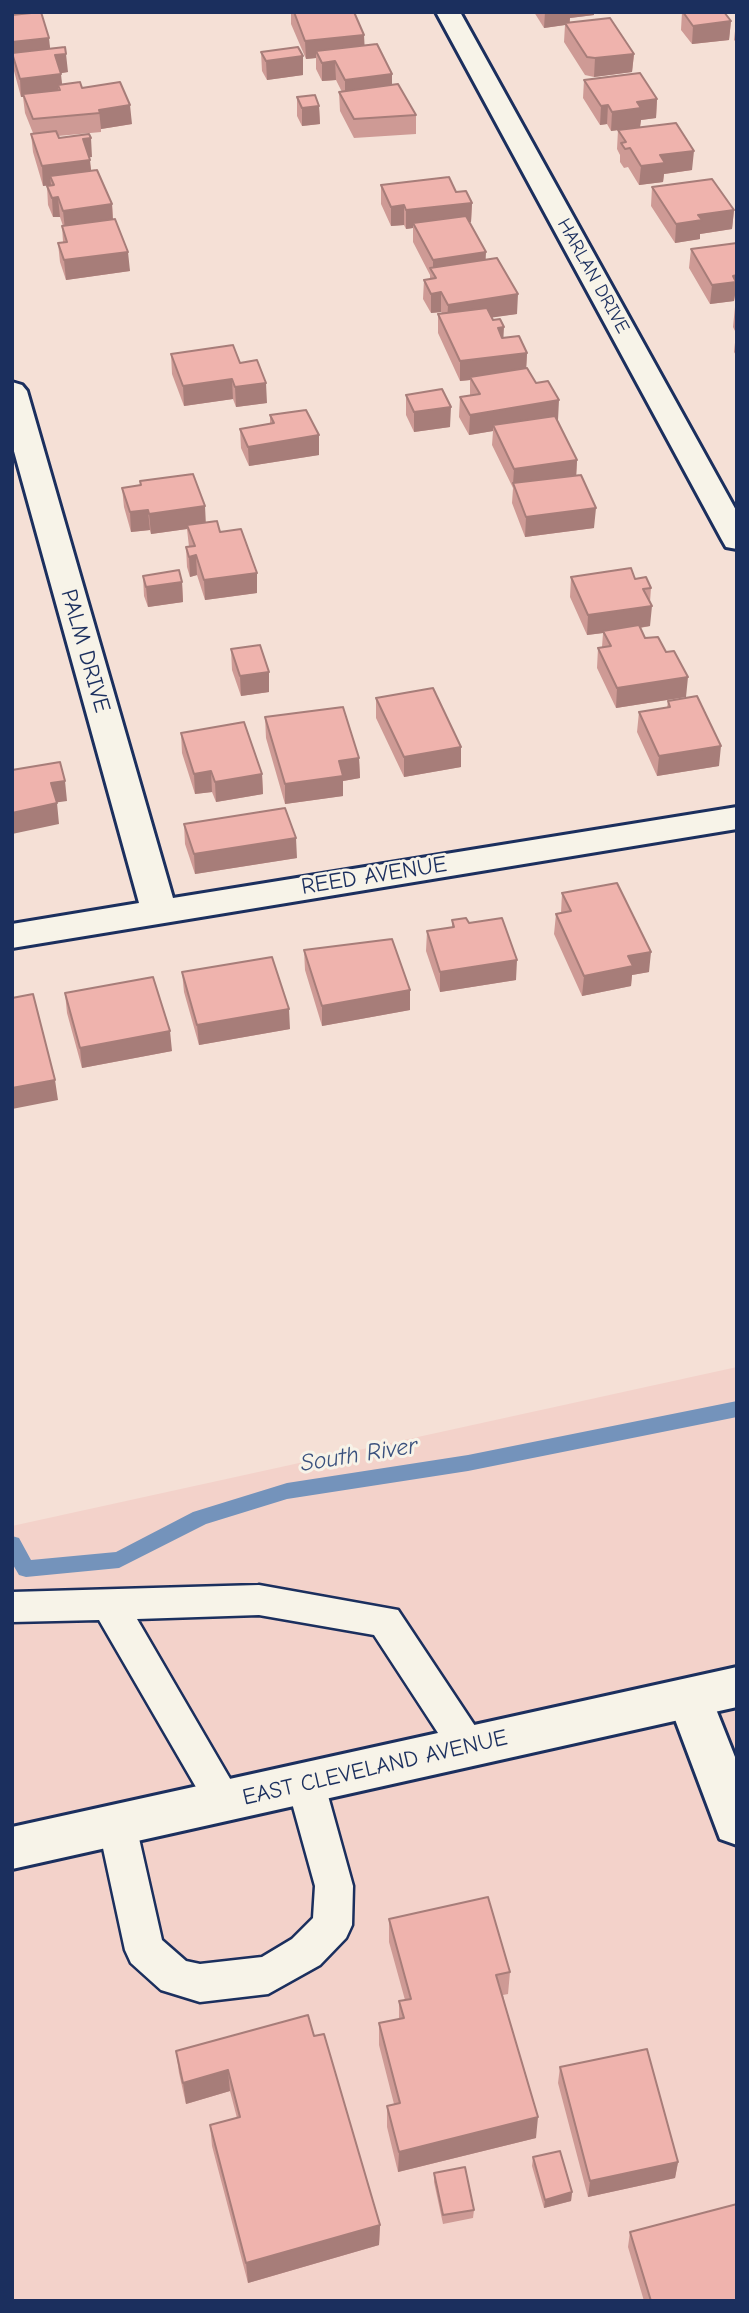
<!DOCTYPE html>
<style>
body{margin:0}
#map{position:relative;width:749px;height:2313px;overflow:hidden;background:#f5e0d6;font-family:"Comic Neue",sans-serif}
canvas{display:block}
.frame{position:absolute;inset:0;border:14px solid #1b2f5e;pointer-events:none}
</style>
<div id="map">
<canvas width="749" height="2313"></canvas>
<div class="frame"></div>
</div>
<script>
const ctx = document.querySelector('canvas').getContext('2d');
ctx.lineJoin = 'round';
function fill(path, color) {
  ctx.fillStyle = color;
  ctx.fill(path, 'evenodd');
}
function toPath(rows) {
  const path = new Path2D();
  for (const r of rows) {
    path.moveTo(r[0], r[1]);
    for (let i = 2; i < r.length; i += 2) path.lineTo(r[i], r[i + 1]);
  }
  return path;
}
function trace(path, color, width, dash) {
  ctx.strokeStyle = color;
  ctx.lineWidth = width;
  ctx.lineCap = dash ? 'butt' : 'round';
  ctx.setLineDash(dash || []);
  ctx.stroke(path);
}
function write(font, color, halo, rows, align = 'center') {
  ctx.font = font + ' "Comic Neue",sans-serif';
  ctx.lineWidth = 6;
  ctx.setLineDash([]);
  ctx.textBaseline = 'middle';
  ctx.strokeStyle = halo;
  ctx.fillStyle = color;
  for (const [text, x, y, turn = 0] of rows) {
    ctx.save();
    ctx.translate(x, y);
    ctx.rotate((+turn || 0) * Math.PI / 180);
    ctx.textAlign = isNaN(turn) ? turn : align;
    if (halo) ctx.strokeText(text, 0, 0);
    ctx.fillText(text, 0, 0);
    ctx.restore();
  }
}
fill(toPath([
 [737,1367,737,2301,12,2301,12,1526]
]), '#f3d2ca');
fill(toPath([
 [737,1401,737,1417,468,1471,287,1499,206,1524,119,1568,26,1577,19,1575,12,1563,12,1536,19,1538,31,1560,116,1552,193,1512,287,1483,468,1455,737,1401]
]), '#7493bb');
const lane = toPath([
 [259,1585,398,1610,481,1735,487,1747,481,1759,468,1764,455,1759,374,1635,259,1615,137,1619,243,1801,237,1813,224,1818,211,1813,99,1620,12,1622,12,1592,259,1585],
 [306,1768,319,1773,325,1785,353,1886,352,1925,346,1938,320,1965,268,1994,200,2002,161,1990,131,1963,125,1950,98,1825,103,1813,117,1808,131,1813,136,1825,162,1940,186,1961,200,1964,262,1957,292,1939,313,1918,315,1886,287,1785,293,1773,306,1768]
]);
const street = toPath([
 [436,12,460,12,737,512,737,549,726,547,722,540,436,12],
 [12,382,22,385,27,391,173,898,737,807,737,829,12,948,12,924,139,903,12,444,12,382],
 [690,1678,706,1684,737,1762,737,1845,720,1839,667,1698,674,1684,690,1678]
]);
const secondary = toPath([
 [737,1667,737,1707,12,1869,12,1827,737,1667]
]);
trace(lane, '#1b2f5e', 5);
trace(street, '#1b2f5e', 6);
trace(secondary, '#1b2f5e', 6);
fill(lane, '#f7f3e8');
fill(street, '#f7f3e8');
fill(secondary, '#f7f3e8');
fill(toPath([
 [12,12,43,12,41,13,50,48,68,72,60,73,62,85,82,88,132,124,101,129,101,132,58,136,59,138,92,157,89,157,91,171,112,204,113,219,130,271,66,280,60,262,58,243,63,242,62,226,63,226,60,217,53,217,48,205,47,186,51,185,43,186,33,152,31,134,33,133,25,113,23,97,21,97,14,71,13,61,12,61],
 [291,12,354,12,364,35,364,45,392,85,416,115,416,134,354,138,340,111,339,92,342,92,336,80,322,81,316,69,316,58,306,59,291,24],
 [534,12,594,12,594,15,570,18,570,23,634,54,632,72,594,77,585,75,564,42,565,25,544,28],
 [682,12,724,12,731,21,729,40,692,44,681,30],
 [736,22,737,22,737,43,734,40],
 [261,52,303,75,267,80,262,71],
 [584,80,657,99,656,118,641,120,640,127,692,170,664,174,663,182,639,185,628,167,624,168,620,162,620,155,617,149,618,130,611,131,607,124,600,125,583,98],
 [297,97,319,106,320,124,302,126,297,116],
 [381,185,456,192,472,203,471,222,469,222,486,260,517,314,492,317,503,337,527,353,526,368,558,420,557,420,577,460,576,476,594,528,525,537,512,503,513,488,492,445,493,431,469,435,459,417,460,397,470,396,470,380,460,381,438,333,438,314,442,313,441,312,431,313,423,299,424,280,430,279,430,275,413,242,413,228,406,229,404,225,391,226,381,204],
 [652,187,734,210,732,229,700,234,700,239,675,243,651,206],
 [737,243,737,294,735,295,734,301,710,304,689,268,691,249],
 [735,307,737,307,737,357,734,352,736,333,733,327],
 [171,354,240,363,267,403,236,407,233,399,184,406,172,374],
 [406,395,450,427,414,432,406,415],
 [270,415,319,455,249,466,241,448,240,429,270,424],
 [140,481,205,506,205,522,220,532,257,573,257,593,205,600,197,575,190,577,187,567,186,547,189,547,187,529,151,534,150,530,131,532,124,507,122,488,140,485],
 [143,576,182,582,183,602,148,607,144,596],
 [571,577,635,579,651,588,650,602,650,626,640,628,645,638,686,697,616,708,597,668,598,648,602,647,603,633,587,635,570,597],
 [231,649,269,672,269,692,241,696,232,670],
 [376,698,461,767,404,777,376,718],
 [668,701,719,766,657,776,637,732,639,712,667,708],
 [265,717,359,758,360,778,343,781,343,796,285,804,266,738],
 [181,733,262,774,263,794,216,802,212,792,195,794,182,753],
 [184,824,297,858,195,874,185,844],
 [562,893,649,972,632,975,631,986,582,996,554,934,556,914,561,913],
 [452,920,469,923,516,980,440,992,426,951,427,931,452,927],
 [304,950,410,990,410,1010,322,1026,305,970],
 [182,972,290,1029,199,1045,184,992],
 [65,993,172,1051,82,1068,67,1013],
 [389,1919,510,1972,508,1994,503,1995,536,2138,398,2172,387,2127,387,2106,394,2104,379,2045,379,2023,399,2019,399,2001,405,2000,389,1942],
 [314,2036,380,2225,379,2245,248,2283,212,2146,210,2125,237,2118,230,2091,186,2104,179,2073,176,2051],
 [560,2067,678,2162,675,2178,588,2197,558,2083],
 [533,2157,572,2192,571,2201,544,2208,532,2166],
 [434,2173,474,2210,473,2218,443,2224,434,2182],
 [630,2232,737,2301,644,2301,628,2247]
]), '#ce9a95');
fill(toPath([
 [12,12,43,12,12,17],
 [545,12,594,12,594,15,570,18,569,25,565,23,565,25,544,28],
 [731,21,729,40,692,44,693,26],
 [364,35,365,53,316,51,316,58,306,59,305,41],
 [49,38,51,57,12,53,13,61,12,61,12,42],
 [66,54,68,72,56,74,55,55],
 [634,54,632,72,594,77,595,58],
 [303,56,303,75,267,80,266,61],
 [335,61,336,80,322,81,322,63],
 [61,74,63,93,58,85,58,94,23,94,23,97,21,97,20,79],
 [392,74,392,93,345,99,345,80],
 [657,99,656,118,641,120,640,127,611,131,612,112,637,102],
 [130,105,132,124,101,129,99,110],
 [608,105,607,124,600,125,601,106],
 [319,106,320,124,302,126,302,108],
 [91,138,92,157,84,158,83,139],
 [694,151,692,170,664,174,663,182,639,185,641,166,660,155],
 [90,160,92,179,50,176,51,185,43,186,42,166],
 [58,197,60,217,53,217,52,198],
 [472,203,471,222,416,228,413,223,413,228,406,229,406,210],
 [112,204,113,223,65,230,63,211],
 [404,205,404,225,391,226,391,207],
 [734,210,732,229,700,234,700,239,675,243,676,224,698,215],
 [128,252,130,271,66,280,64,260],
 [486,252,485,272,433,273,433,260],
 [737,275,737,294,735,295,734,301,710,304,712,285,733,276],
 [441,292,441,312,431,313,431,294],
 [518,294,517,314,447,324,448,305],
 [504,327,503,346,498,328],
 [527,353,526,373,470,377,470,380,460,381,460,361],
 [232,379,233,399,184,406,183,386],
 [266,383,267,403,236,407,235,387],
 [559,400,558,420,496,431,493,425,493,431,469,435,470,415],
 [451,407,450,427,414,432,414,412],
 [319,435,319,455,249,466,248,447],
 [577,460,576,480,513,484,514,469],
 [205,506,206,526,187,525,187,529,151,534,149,514],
 [596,508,594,528,525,537,526,517],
 [148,510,150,530,131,532,130,512],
 [196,555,197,575,190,577,189,557],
 [257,573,257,593,205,600,204,580],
 [182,582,183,602,148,607,146,587],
 [652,606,650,626,604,633,603,631,603,633,587,635,588,615],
 [269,672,269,692,241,696,240,676],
 [688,677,686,697,616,708,617,688],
 [721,746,719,766,657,776,659,756],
 [461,747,461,767,404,777,404,757],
 [359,758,360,778,343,781,343,796,285,804,285,784,339,761],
 [211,771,212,792,195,794,194,774],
 [262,774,263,794,216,802,215,782],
 [65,781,67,801,53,803,51,783],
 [57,803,59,824,12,834,12,813],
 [296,838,297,858,195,874,194,854],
 [651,952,649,972,632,975,631,986,582,996,584,976,628,956],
 [517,960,516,980,440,992,440,972],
 [410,990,410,1010,322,1026,322,1006],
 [289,1009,290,1029,199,1045,197,1025],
 [170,1031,172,1051,82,1068,80,1048],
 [55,1080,58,1100,12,1109,12,1088],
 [228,2070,230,2091,186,2104,183,2083],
 [538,2117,536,2138,398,2172,399,2152],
 [678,2162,675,2178,588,2197,590,2181],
 [572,2192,571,2201,544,2208,545,2200],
 [380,2225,379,2245,248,2283,246,2263]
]), '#a77d79');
const building = toPath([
 [41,12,49,38,12,42,12,15,41,12],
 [294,12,354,12,364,35,305,41,294,12],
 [683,12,724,12,731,21,693,26,683,12],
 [610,18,634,54,595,58,587,57,565,23,610,18],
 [377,44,392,74,345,80,335,61,322,63,316,51,377,44],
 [65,47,66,54,55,55,61,74,20,79,12,53,65,47],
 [298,47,303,56,266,61,261,52,298,47],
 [640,73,657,99,637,102,641,108,612,112,608,105,601,106,584,80,640,73],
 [80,82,82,88,120,82,130,105,99,110,100,113,33,119,23,94,60,90,58,85,80,82],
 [398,84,416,115,354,119,339,92,398,84],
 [315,95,319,106,302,108,297,97,315,95],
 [676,123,694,151,660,155,665,163,641,166,630,148,625,149,621,143,626,142,618,130,676,123],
 [56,131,59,138,89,134,91,138,83,139,90,160,42,166,31,134,56,131],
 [97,170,112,204,63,211,58,197,52,198,47,186,54,185,50,176,97,170],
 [449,177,456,192,466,191,472,203,406,210,404,205,391,207,381,185,449,177],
 [712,179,734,210,698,215,702,220,676,224,652,187,712,179],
 [466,216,486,252,433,260,413,223,466,216],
 [115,219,128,252,64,260,58,243,67,242,62,226,115,219],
 [737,243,737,275,733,276,736,282,712,285,691,249,737,243],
 [497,258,518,294,448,305,441,292,431,294,424,280,436,278,430,268,497,258],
 [487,308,493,320,500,319,504,327,498,328,502,338,519,336,527,353,460,361,438,314,487,308],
 [233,345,240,363,257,360,266,383,235,387,232,379,183,386,171,354,233,345],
 [527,368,536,383,548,381,559,400,470,415,460,397,480,394,470,377,527,368],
 [442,389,451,407,414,412,406,395,442,389],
 [306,410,319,435,248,447,240,429,274,423,270,415,306,410],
 [555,416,577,460,514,469,493,425,555,416],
 [193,474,205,506,149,514,148,510,130,512,122,488,141,485,140,481,193,474],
 [581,475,596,508,526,517,513,483,581,475],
 [217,521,220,532,241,529,257,573,204,580,196,555,189,557,186,547,195,546,187,525,217,521],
 [631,568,635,579,646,577,651,588,643,589,652,606,588,615,571,577,631,568],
 [179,570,182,582,146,587,143,576,179,570],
 [639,625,645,638,658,637,666,652,674,651,688,677,617,688,598,648,611,646,603,631,639,625],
 [260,645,269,672,240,676,231,649,260,645],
 [433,688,461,747,404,757,376,698,433,688],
 [697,696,721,746,659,756,639,712,670,707,668,701,697,696],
 [343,707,359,758,339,761,343,776,285,784,265,717,343,707],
 [244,722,262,774,215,782,211,771,194,774,181,733,244,722],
 [60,762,65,781,51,783,57,803,12,813,12,770,60,762],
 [285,808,296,838,194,854,184,824,285,808],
 [617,883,651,952,628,956,633,966,584,976,556,914,571,911,562,893,617,883],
 [466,918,469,923,502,918,517,960,440,972,427,931,454,927,452,920,466,918],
 [392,939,410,990,322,1006,304,950,392,939],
 [272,957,289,1009,197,1025,182,972,272,957],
 [153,977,170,1031,80,1048,65,993,153,977],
 [33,994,55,1080,12,1088,12,998,33,994],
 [488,1897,510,1972,496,1975,538,2117,399,2152,387,2106,400,2103,379,2023,404,2018,399,2001,411,1999,389,1919,488,1897],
 [308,2015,314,2036,324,2034,380,2225,246,2263,210,2125,240,2117,228,2070,183,2083,176,2051,308,2015],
 [647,2049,678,2162,590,2181,560,2067,647,2049],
 [560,2151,572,2192,545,2200,533,2157,560,2151],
 [465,2167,474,2210,443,2215,434,2173,465,2167],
 [737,2204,737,2301,651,2301,630,2232,737,2204]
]);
fill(building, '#efb3ad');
trace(building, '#a77d79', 2);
write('19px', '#1b2f5e', '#f7f3e8', [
 ["HARLAN DRIVE",593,276,61]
]);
write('23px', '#1b2f5e', '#f7f3e8', [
 ["PALM DRIVE",85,651,74],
 ["REED AVENUE",374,876,-9],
 ["EAST CLEVELAND AVENUE",375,1768,-13]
]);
write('italic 24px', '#39507d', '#f7f3e8', [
 ["South River",359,1455,-9]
]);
</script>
